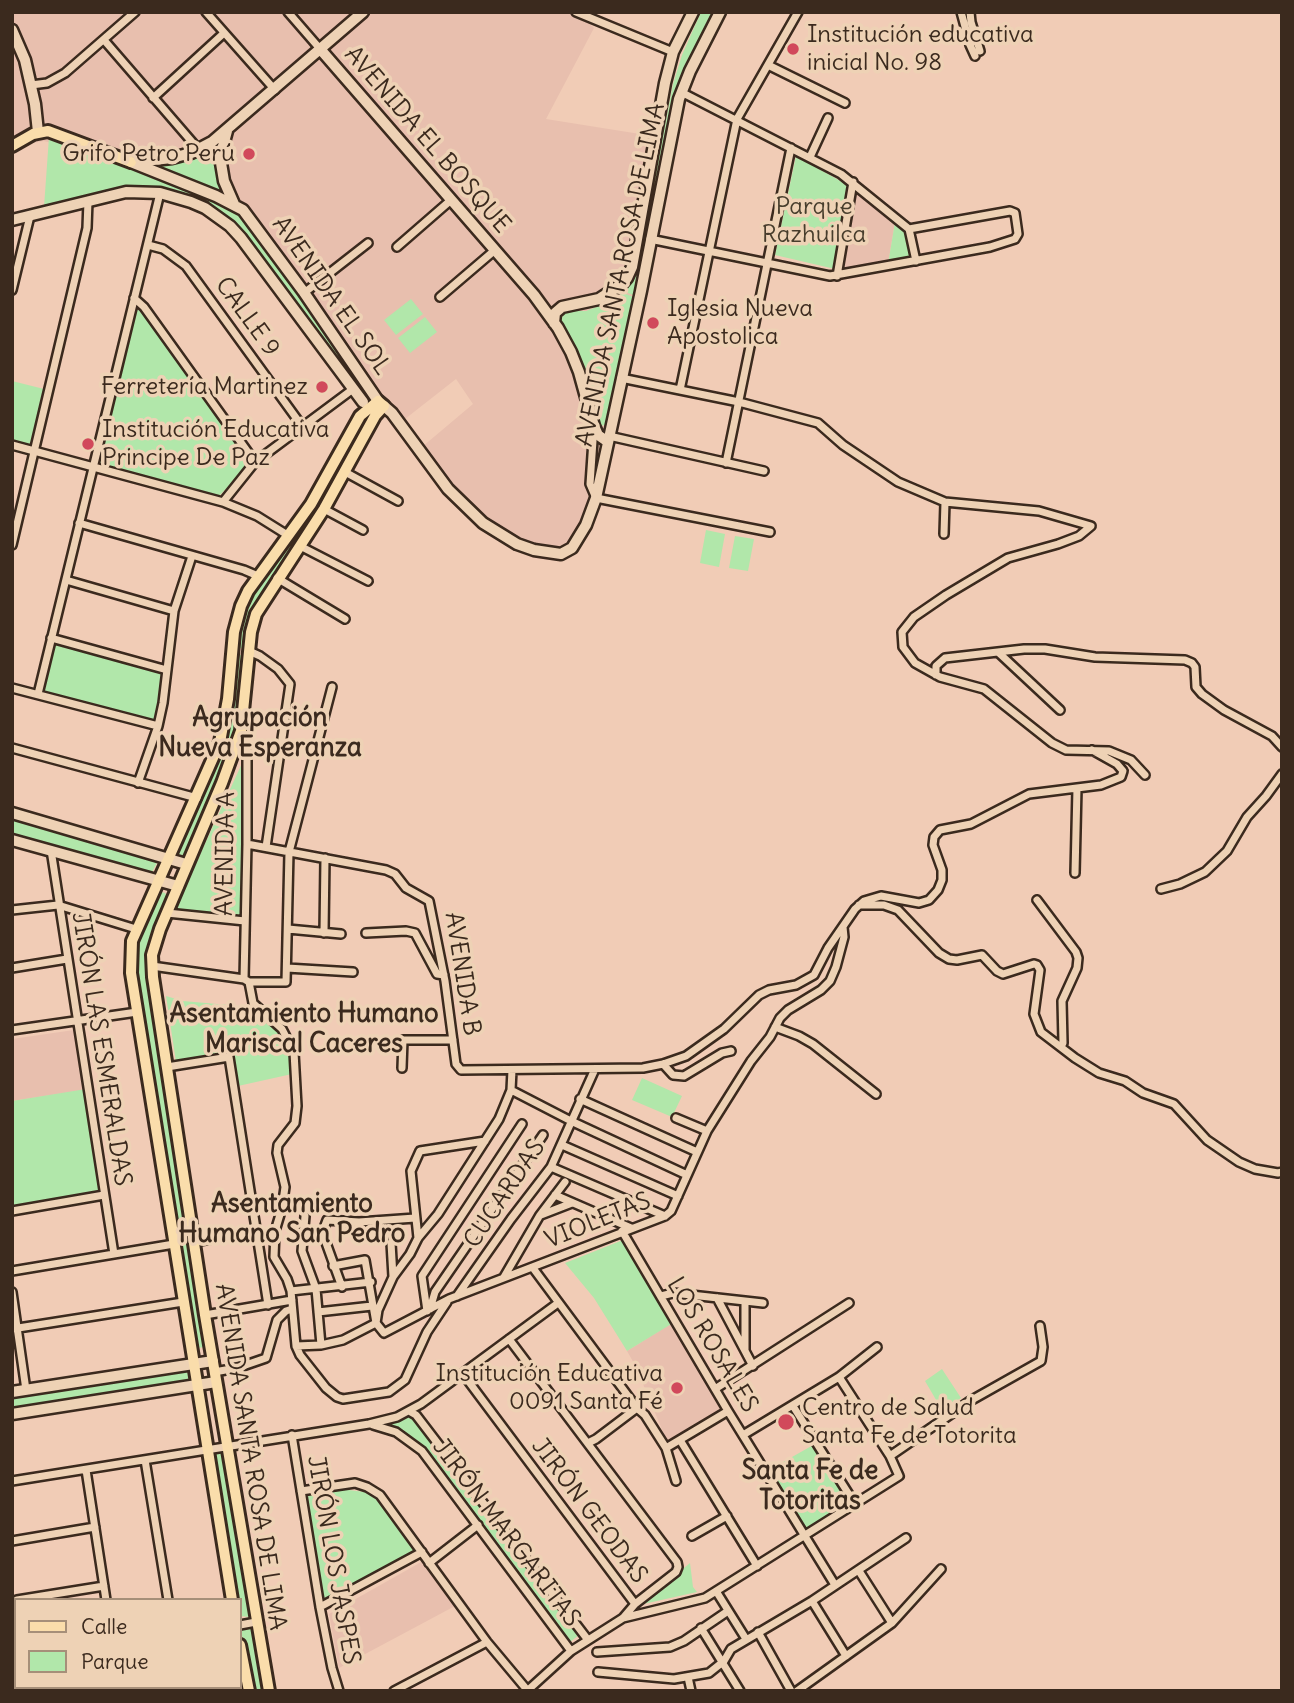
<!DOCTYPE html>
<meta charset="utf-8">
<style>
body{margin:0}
#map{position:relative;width:1294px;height:1703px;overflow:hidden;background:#f1ccb6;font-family:Delius,sans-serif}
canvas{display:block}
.frame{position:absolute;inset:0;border:14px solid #3b2a1e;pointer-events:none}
.legend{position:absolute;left:14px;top:1598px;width:228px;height:91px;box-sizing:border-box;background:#eed2b5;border:2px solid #a68f79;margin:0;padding:9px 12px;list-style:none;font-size:21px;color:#3b2a1e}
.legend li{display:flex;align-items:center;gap:14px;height:35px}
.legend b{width:35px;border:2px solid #a68f79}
</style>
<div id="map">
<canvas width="1294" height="1703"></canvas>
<div class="frame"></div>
<ul class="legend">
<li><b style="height:9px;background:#faddab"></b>Calle</li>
<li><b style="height:19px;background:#b1e7aa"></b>Parque</li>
</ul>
</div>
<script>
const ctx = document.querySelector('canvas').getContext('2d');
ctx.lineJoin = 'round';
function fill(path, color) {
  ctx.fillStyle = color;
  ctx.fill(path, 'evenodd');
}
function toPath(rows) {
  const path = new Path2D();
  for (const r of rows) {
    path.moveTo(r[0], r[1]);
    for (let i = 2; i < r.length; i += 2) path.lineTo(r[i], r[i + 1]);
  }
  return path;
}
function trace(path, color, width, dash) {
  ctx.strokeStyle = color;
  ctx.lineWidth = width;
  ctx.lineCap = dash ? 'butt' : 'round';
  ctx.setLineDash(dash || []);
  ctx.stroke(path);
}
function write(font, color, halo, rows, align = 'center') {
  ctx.font = font + ' Delius,sans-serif';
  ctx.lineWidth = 7;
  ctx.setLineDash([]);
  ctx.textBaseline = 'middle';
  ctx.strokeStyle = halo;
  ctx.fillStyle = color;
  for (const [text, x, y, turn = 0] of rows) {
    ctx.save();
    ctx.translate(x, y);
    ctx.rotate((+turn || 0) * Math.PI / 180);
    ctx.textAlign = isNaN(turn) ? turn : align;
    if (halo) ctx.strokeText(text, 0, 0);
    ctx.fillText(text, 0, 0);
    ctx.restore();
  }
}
fill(toPath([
 [12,12,578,12,594,28,546,119,665,138,640,263,606,397,590,529,579,550,557,561,537,558,489,534,439,486,422,447,473,404,456,379,405,419,366,392,237,219,87,153,44,141,27,144,12,155],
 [854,191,895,222,888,264,840,272],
 [74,1030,84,1090,12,1101,12,1039],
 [672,1323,723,1412,672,1442,666,1439,635,1365,627,1351],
 [423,1561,455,1606,339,1668,329,1614]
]), '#e8bfae');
fill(toPath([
 [701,12,717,12,683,75,677,92,635,296,623,291,630,284,637,268,673,84,682,55],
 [54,135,228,205,240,213,372,397,368,401,364,399,242,234,170,191,44,207,49,137],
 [218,141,226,194,224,195,149,164],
 [796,156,851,187,835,269,775,255],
 [895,222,907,232,914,260,888,264],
 [623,293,634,297,633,304,609,421,605,425,600,426,596,424,580,358,560,322,565,311,586,311,609,302],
 [411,299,423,314,396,335,384,320],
 [136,310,141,310,252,462,219,496,100,463],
 [425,317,437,332,410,353,398,338],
 [12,381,44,389,32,445,12,440],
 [366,416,368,418,316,514,261,593,250,617,246,646,243,648,237,648,239,624,246,601],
 [706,530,725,534,719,567,700,563],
 [735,536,754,539,748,571,729,568],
 [53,642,165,673,157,723,41,692],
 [236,654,244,656,241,701,234,742,185,854,180,856,177,849,221,750],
 [244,759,242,918,174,911],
 [12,816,158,861,151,874,12,836],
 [157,891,165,893,168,899,152,943,205,1347,197,1348,135,974,137,937],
 [166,996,183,1001,251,1007,269,1020,282,1034,288,1046,292,1074,238,1086,231,1052,176,1062],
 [642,1078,682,1096,672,1117,632,1100],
 [86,1089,102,1192,12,1206,12,1101],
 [623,1240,673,1323,627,1351,594,1298,565,1263],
 [942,1369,961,1398,942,1410,925,1381],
 [183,1371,188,1373,188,1383,12,1411,12,1397],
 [411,1416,415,1417,579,1635,570,1642,425,1451,408,1436,390,1426,393,1421],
 [815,1444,851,1501,806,1529,769,1470],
 [221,1450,224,1452,252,1614,250,1617,240,1616,240,1600,236,1600,211,1455,214,1451],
 [340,1489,365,1492,376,1499,415,1551,327,1601,324,1599,307,1496],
 [690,1563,693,1587,697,1592,639,1605],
 [252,1626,254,1628,266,1691,253,1691,250,1679,241,1630,244,1627]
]), '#b1e7aa');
const street = toPath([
 [206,12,275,90],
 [288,12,321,50],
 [576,12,673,52],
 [961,12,970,45,975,56],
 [970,12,971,22,980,51],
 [104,40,199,150],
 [768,65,845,103],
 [31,85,47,83,65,73,135,12],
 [153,98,224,33],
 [810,157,828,118],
 [909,229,916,261],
 [650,239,830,276,990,247,1015,239,1018,234,1015,213,1010,211,909,229,841,174,681,92],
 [148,245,163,249,186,266,302,426],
 [397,247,451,200],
 [837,276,853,182],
 [12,290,30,216],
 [304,293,368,243],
 [440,297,495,250],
 [134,298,144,307,255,462],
 [621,378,739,402,818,423,843,445,898,482,945,502,1039,511,1091,526,1079,536,1058,544,1008,558,946,595,914,617,902,632,903,647,915,663,940,677,984,689,1052,743,1066,750,1109,751,1131,760,1145,775],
 [680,390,737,119,798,12],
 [594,426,590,484,596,498,770,532],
 [609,436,764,471],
 [12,445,223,502,257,516,289,536],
 [726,463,791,148],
 [345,472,398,501],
 [223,502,255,462,353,389],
 [324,509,363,530],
 [79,523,244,570,258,576],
 [944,534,945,502],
 [12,545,87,228,88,201],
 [300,546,368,581],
 [277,578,345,619],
 [66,580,174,611],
 [51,638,167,670],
 [249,651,260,656,278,669,290,684,266,847],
 [999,653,1060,710],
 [936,675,936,666,945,658,1024,649,1045,649,1095,657,1185,660,1192,663,1195,667,1196,687,1202,694,1224,710,1272,736,1282,747],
 [12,688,158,726],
 [38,694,160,193],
 [241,731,247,757,247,844,244,979],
 [12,748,197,798],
 [138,783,158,726,163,703,174,611,192,556],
 [247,844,386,870,395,874,406,888,429,901,445,981,456,1064,461,1070,643,1068,663,1064,686,1056,724,1029,759,995,769,990,796,985,814,975,828,948,855,909,864,901,881,896,919,903,929,900,938,890,942,880,942,870,933,845,934,837,940,830,971,824,1029,794,1101,785,1121,777,1123,771,1117,764,1092,750],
 [51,850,114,1254],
 [1075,873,1077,788],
 [1161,889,1180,884,1205,872,1227,851,1247,817,1266,796,1282,774],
 [1037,900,1076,952,1078,958,1077,968,1062,1001,1063,1043,1061,1047],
 [859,905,884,905,898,910,939,953,949,959,957,960,982,955,997,971,1003,974,1034,964,1037,965,1040,970,1034,1014,1041,1032,1075,1058,1099,1073,1125,1081,1143,1093,1174,1104,1207,1140,1239,1162,1255,1169,1278,1173,1282,1172],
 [12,910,58,905,136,929],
 [167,913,245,921],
 [288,929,341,934],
 [324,933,325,858],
 [366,933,406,931,415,933,437,974,444,975],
 [152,966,244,979,249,982,286,982,289,852,332,687],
 [12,968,67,959],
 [287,968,353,972],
 [249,982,253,1003,282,1029,294,1052,297,1106,295,1123,278,1145,277,1153,285,1187,282,1208,275,1231,274,1257,287,1279,291,1291,296,1346,300,1355,326,1388,337,1397,343,1399,389,1392,405,1380,427,1332,447,1302],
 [775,1027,799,1036,813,1044,876,1094],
 [12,1030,137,1012],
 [663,1064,673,1075,684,1076,722,1053,731,1051],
 [167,1067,229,1057,268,1305],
 [402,1068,403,1040,453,1040],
 [511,1090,571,1121,687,1175],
 [580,1099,697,1152],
 [676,1118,707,1131],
 [562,1145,678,1196],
 [551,1167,665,1216],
 [555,1195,631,1228],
 [12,1211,104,1195],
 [541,1215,572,1203],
 [305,1216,302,1251,316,1289,321,1345],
 [622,1231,728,1411,835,1585],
 [418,1238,411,1171,420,1151,485,1141],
 [194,1242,256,1231],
 [391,1243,393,1277],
 [333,1266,365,1260,376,1323,384,1333,449,1299,665,1216,671,1211,707,1131,751,1061,770,1037,780,1018,788,1010,821,990,830,981,836,967,844,937,843,927],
 [533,1268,637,1408,645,1415,666,1448,676,1481],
 [12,1271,174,1244],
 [504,1277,540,1215,565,1182],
 [342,1287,325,1240,324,1228,327,1220,359,1222,415,1218],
 [291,1291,371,1282],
 [12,1292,26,1390],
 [457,1296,511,1219,551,1167,595,1069],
 [661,1296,673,1293,763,1303],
 [717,1298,753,1366],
 [430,1309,435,1292,543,1135],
 [427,1311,422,1276,522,1124],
 [318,1312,372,1306],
 [205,1315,292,1300],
 [12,1329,183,1302],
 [509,1339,677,1562,678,1567,676,1572,635,1604,623,1618,571,1651,527,1691],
 [296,1346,321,1345,343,1340,376,1323,378,1310,393,1277,410,1254,418,1238,438,1214,499,1119,511,1090,512,1070],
 [745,1350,745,1301],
 [214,1372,237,1368,266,1358,277,1320,286,1311,292,1309],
 [463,1374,635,1604],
 [715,1389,849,1303],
 [793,1406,855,1504],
 [409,1411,416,1415,588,1640],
 [373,1425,396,1432,422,1451,571,1651],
 [292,1435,320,1607,332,1668,339,1691],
 [743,1435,839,1377,877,1347],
 [680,1440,757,1566],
 [588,1443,596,1439,637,1408],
 [666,1448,728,1411],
 [890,1456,970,1401,1041,1361,1043,1347,1040,1326],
 [145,1460,168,1600],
 [86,1470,106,1600],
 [12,1481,369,1424,397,1417,421,1404,558,1303],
 [301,1491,355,1483,367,1487,380,1495,487,1642,528,1691],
 [692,1536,727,1516],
 [12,1541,95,1527],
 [429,1563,478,1525],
 [859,1571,892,1623],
 [716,1591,746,1639],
 [17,1600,104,1586],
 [812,1601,846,1656],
 [320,1607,422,1552],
 [623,1618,705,1598,899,1476,890,1456,839,1377],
 [240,1625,256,1622],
 [701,1628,740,1691],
 [758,1632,791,1691],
 [597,1652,670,1647,684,1641,728,1611],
 [12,1661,16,1660],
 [598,1672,674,1679,709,1673,724,1661,731,1649,812,1601,906,1538],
 [688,1677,691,1691],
 [212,1691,232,1687],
 [394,1691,487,1642],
 [797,1691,892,1623,941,1569]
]);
const secondary = toPath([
 [12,30,25,60,35,104,38,132],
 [321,50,534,295,558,328,571,352,579,372,594,426,598,435,608,442],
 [227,131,220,157,224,181,234,204],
 [131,162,216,196,243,210,303,291,378,401],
 [135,162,172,158,191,153,212,142,363,12],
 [12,220,126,192,160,193,191,202,205,208,230,226,241,238,363,402],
 [554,323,555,313,562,307,599,299,622,284,627,278,632,267,665,83,673,52,693,12],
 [384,406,392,413,448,489,483,523,517,544,534,550,561,554,572,548,586,525,596,498,641,291,679,99,690,71,720,12],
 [12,813,186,864],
 [12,840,178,886],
 [12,1392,213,1361],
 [12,1414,216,1382]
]);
const primary = toPath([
 [12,146,33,134,48,131,131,162],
 [232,1600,131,973,132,941,220,742,228,699,234,632,241,606,248,591,311,504,360,416,378,401,384,406,375,416,324,509,256,614,251,632,241,731,222,783,160,929,152,955,153,977,205,1315,269,1691],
 [240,1645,249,1691]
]);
trace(street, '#3b2a1e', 12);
trace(secondary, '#3b2a1e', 15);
trace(primary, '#3b2a1e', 16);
trace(street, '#eed2b5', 7);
trace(secondary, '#eed2b5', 10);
trace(primary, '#faddab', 10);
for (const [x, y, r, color] of [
 [793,49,7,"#d1495b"],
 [249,154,7,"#d1495b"],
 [653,323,7,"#d1495b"],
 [322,387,7,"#d1495b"],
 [88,444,7,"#d1495b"],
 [677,1388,7,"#d1495b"],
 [786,1422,9,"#d1495b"]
]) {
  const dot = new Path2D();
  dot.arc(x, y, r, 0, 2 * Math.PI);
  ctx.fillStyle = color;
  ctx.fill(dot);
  trace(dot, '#eed2b5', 2.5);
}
write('24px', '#3b2a1e', '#eed2b5', [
 ["Institución educativa",807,35],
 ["inicial No. 98",807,63],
 ["Grifo Petro Perú",235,154,"right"],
 ["Iglesia Nueva",667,309],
 ["Apostolica",667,337],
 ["Ferretería Martinez",308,387,"right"],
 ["Institución Educativa",102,430],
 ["Principe De Paz",102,458],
 ["Institución Educativa",663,1374,"right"],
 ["0091 Santa Fé",663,1402,"right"],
 ["Centro de Salud",802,1408],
 ["Santa Fe de Totorita",802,1436]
], 'left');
write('24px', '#3b2a1e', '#eed2b5', [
 ["AVENIDA EL BOSQUE",427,140,49],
 ["AVENIDA SANTA ROSA DE LIMA",621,275,-78],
 ["AVENIDA EL SOL",331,296,55],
 ["CALLE 9",247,317,54],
 ["AVENIDA A",226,854,-89],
 ["AVENIDA B",462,974,81],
 ["JIRÓN LAS ESMERALDAS",101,1049,81],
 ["CUCARDAS",505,1194,-56],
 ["VIOLETAS",598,1221,-22],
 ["LOS ROSALES",712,1345,59],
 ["AVENIDA SANTA ROSA DE LIMA",250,1457,81],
 ["JIRÓN GEODAS",589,1511,53],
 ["JIRÓN MARGARITAS",506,1533,53],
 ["JIRÓN LOS JASPES",333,1560,80]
]);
write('24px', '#473d2c', '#eed2b5', [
 ["Parque",814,207],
 ["Razhuilca",814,235]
]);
write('bold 26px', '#3b2a1e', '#eed2b5', [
 ["Agrupación",260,719],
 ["Nueva Esperanza",260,749],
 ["Asentamiento Humano",304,1015],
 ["Mariscal Caceres",304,1045],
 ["Asentamiento",292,1205],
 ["Humano San Pedro",292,1235],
 ["Santa Fe de",810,1472],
 ["Totoritas",810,1502]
]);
</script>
